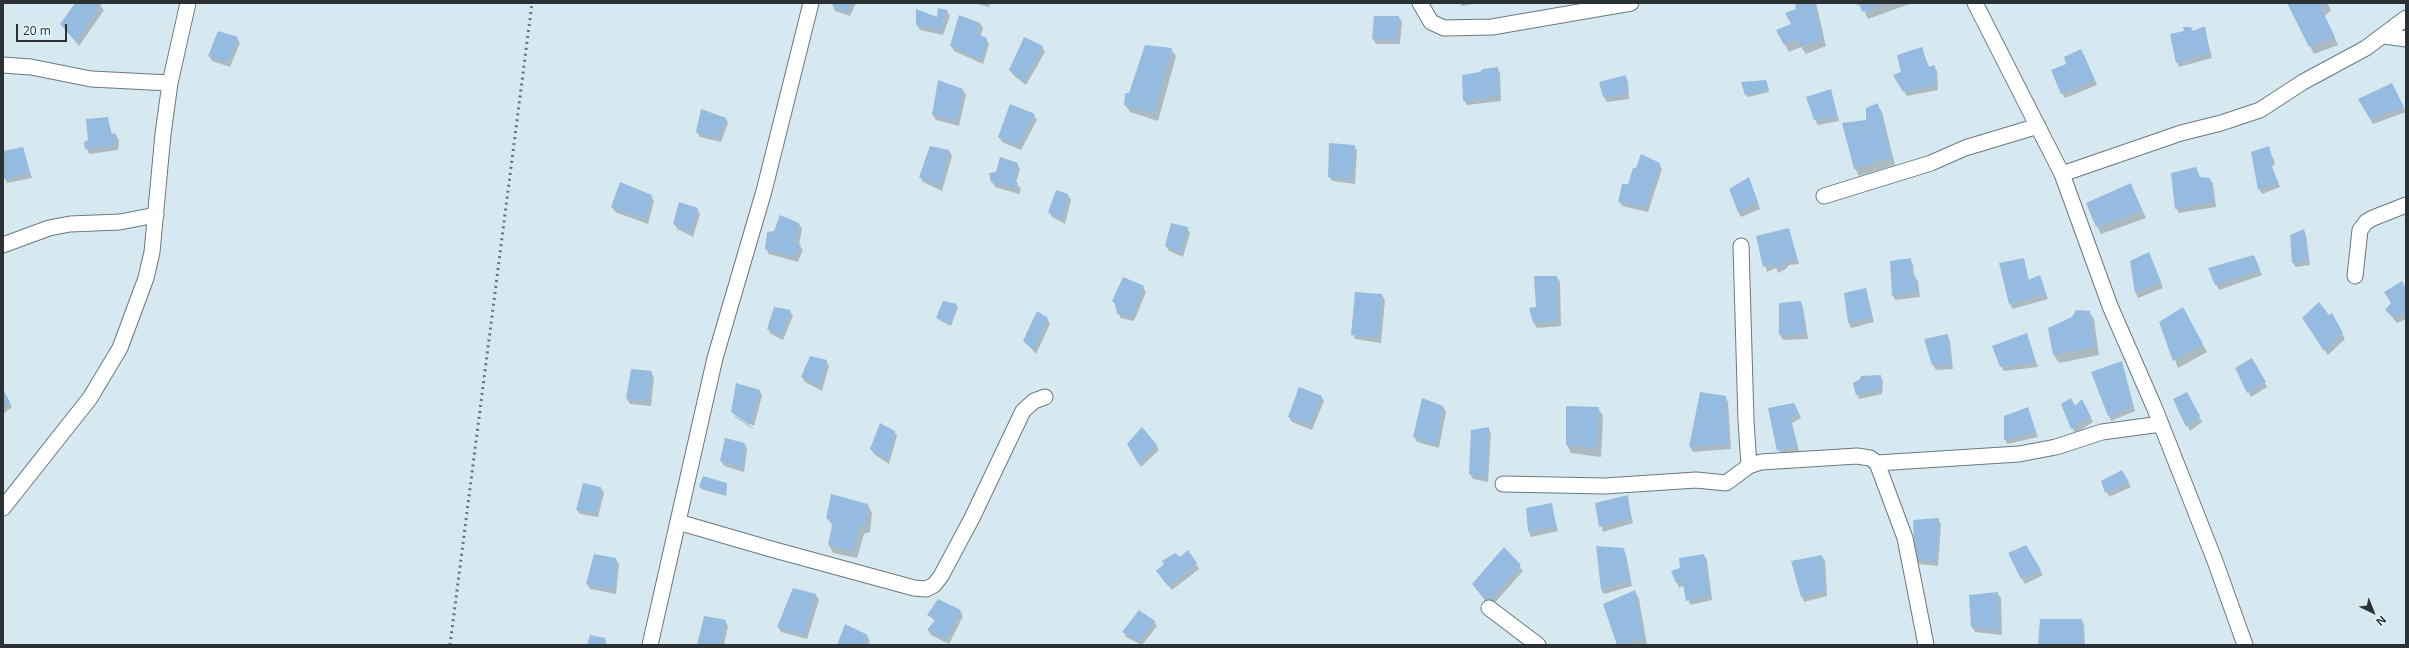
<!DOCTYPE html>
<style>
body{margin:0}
#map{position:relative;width:2409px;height:648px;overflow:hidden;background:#d6e9f0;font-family:"Open Sans",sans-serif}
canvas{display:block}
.frame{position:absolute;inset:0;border:4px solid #2b3235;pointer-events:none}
.north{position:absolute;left:2353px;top:592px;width:40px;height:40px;-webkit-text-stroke:3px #e3f7fe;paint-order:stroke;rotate:137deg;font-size:11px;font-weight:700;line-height:16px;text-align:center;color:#2b3235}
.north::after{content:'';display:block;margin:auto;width:14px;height:18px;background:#2b3235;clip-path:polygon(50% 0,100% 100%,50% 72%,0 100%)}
.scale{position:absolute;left:16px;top:24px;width:51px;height:18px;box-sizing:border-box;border:2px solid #2b3235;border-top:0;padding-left:5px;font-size:12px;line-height:14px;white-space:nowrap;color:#2b3235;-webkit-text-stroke:3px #e3f7fe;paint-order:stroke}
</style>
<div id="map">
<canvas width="2409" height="648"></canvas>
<div class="frame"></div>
<div class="north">N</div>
<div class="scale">20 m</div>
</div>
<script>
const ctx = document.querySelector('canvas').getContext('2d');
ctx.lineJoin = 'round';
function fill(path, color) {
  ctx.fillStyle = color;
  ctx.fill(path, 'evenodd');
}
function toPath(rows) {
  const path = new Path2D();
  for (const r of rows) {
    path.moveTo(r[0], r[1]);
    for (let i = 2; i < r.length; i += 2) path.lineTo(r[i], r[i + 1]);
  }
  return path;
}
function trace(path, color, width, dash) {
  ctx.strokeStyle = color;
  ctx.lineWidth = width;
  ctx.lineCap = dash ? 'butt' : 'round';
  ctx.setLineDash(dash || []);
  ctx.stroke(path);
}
fill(toPath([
 [77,3,98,3,104,10,79,46,61,24],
 [834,3,856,3,850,16,835,11,833,6],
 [973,3,990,3,989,7],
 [1460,3,1478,3,1462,6],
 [1796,3,1816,3,1826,46,1806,54,1801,47,1789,52,1777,30,1792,25,1797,10],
 [1856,3,1912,3,1868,19,1861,4,1858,6],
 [2288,3,2327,3,2331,10,2325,16,2338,45,2314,54],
 [939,9,947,11,950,16,943,35,920,30,917,25,938,18],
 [1399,17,1402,22,1400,44,1376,44,1373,39],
 [980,23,983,28,980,37,986,39,989,44,983,64,954,51,951,46],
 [2204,27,2212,58,2179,67,2177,62,2186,32,2193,32],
 [237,38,240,43,230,67,212,61,209,56],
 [1042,47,1045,52,1026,85,1013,75,1010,70],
 [1922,48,1929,67,1934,67,1937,71,1938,90,1907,96,1894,76,1902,73],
 [1171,49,1176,56,1158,121,1130,112,1125,105,1130,94],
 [2084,55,2097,85,2065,98,2062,93],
 [1497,68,1500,73,1501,101,1467,105,1464,100],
 [1625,76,1628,81,1629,99,1607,102,1604,97],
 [1766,83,1769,92,1748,97,1746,95],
 [2394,89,2406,112,2373,124,2359,99],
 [963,90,966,95,959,126,936,120,933,115],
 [1831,90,1839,121,1818,125,1815,120],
 [1877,105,1882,112,1895,165,1859,176,1855,168,1867,121],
 [1034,115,1037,120,1021,150,1002,142,999,137],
 [108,118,112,135,116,135,119,140,118,150,89,154,85,142,89,141],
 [726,118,728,123,721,142,700,137,697,132],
 [1354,146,1357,150,1355,184,1332,181,1329,176],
 [931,147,949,151,952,156,942,191,923,182,920,177],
 [2268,147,2275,163,2272,167,2280,187,2262,194,2259,189],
 [23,148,32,178,7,183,5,178,3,152],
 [1017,164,1020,169,1016,183,1021,189,1019,194,995,187,992,182,997,173],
 [1659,164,1662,169,1648,212,1622,206,1619,201,1637,169],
 [2196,168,2200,179,2210,179,2213,184,2216,207,2179,213,2176,208],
 [1751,183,1760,209,1741,217,1738,212],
 [2131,185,2146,218,2101,234,2097,226],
 [1068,195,1071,200,1065,224,1052,217,1049,212],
 [651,196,654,201,648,224,615,212,612,207],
 [697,209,700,214,693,237,677,229,675,224],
 [799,224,802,229,799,245,803,250,798,262,769,254,766,248],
 [1187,228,1190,233,1183,257,1169,251,1166,246],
 [1789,229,1799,264,1789,265,1786,269,1778,273,1776,268,1767,272,1757,237],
 [2304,230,2306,235,2310,265,2296,267,2293,263],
 [2149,253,2163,288,2138,298,2136,293,2131,262],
 [1910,259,1913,264,1914,276,1918,281,1920,297,1895,300,1893,295],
 [2024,259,2029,281,2040,276,2048,299,2012,309,2000,264],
 [2256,261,2262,275,2219,290,2209,269],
 [1557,277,1560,282,1561,326,1537,328,1534,323,1537,308],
 [1143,287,1146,292,1134,321,1121,318,1118,313],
 [1866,289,1874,322,1851,328,1849,323],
 [2406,291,2406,319,2397,323,2386,310],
 [1382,295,1385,300,1381,343,1355,339,1353,334],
 [1800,302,1803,307,1808,339,1783,340,1780,335],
 [956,305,958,307,951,326,939,320,938,318],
 [2183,309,2207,352,2178,368,2161,322],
 [790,311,793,316,783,340,771,334,768,329],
 [2089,312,2094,319,2099,355,2059,363,2054,355,2049,328],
 [2332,314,2345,339,2328,355,2306,323],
 [1047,319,1050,324,1036,354,1025,341],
 [2026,334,2038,367,2004,371,2001,366],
 [1947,335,1950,340,1953,369,1936,370,1933,365],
 [2251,359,2267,387,2251,397,2236,368],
 [826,361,829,366,822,391,805,382,802,377],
 [2122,362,2135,411,2111,421,2092,373],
 [651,372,654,377,651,406,630,404,627,399],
 [1881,376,1883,381,1882,394,1859,399,1857,394],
 [3,391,12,407,3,414],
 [760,391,762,396,754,426,732,412],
 [1701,393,1725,397,1728,402,1731,449,1693,452,1690,447],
 [2186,393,2202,422,2190,431,2175,399],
 [1321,396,1324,401,1312,430,1292,422,1289,417],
 [2062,404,2075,407,2085,405,2093,422,2075,434],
 [1443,406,1446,412,1439,448,1417,442,1414,437],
 [1598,408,1603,416,1601,457,1571,453,1567,445],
 [2027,408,2038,437,2007,444,2005,439],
 [1769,409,1797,409,1801,418,1792,423,1799,451,1781,455],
 [734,415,753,428,753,429,735,417],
 [1488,428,1491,433,1488,482,1473,479,1470,474],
 [894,431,897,436,889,464,874,454,871,449],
 [726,439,745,444,747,449,744,472,724,466,721,461],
 [1128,444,1156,445,1159,450,1141,467],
 [2122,471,2131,487,2109,497,2102,481],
 [704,477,727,484,726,496,701,489],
 [601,488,604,493,598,517,580,514,577,510],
 [1627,497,1633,523,1603,532,1596,504],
 [1551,504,1558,531,1531,537,1529,532],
 [868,505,872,513,870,532,864,534,857,558,833,553,829,545,833,526,827,518],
 [1938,519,1941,524,1938,566,1919,564,1916,559],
 [2026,546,2043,575,2025,584,2009,553],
 [1597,547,1623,549,1626,554,1632,586,1604,594,1601,589],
 [1504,548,1523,571,1491,607,1476,589],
 [1188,552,1199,569,1172,590,1160,576],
 [1704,555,1707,560,1712,600,1690,605,1684,585,1679,588,1673,571,1682,569],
 [1822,556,1825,561,1827,596,1804,602,1793,562],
 [616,559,619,564,616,594,590,589,587,584],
 [1635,591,1639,599,1647,645,1618,645,1604,604],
 [1998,594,2001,598,2002,635,1975,632,1972,627],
 [816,595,819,600,807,639,781,632,778,627],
 [939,600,960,611,963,616,949,644,931,635,928,630,935,621,928,615],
 [2082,620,2084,625,2085,645,2039,645],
 [725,621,728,626,724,645,698,645],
 [1154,621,1157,626,1142,645,1126,637,1124,632],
 [867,636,870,641,868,645,838,645],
 [605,639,607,645,588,645]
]), '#0003');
fill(toPath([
 [75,3,101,4,76,42,60,24],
 [833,3,851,3,847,12,832,6],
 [1795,3,1814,3,1823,39,1800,47,1797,39,1784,45,1776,30,1791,24,1785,13,1796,9],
 [1859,3,1887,3,1862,12],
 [2287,3,2326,3,2321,8,2335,37,2309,47],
 [938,8,947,10,940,30,916,25,916,9,937,17],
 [959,15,980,23,977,34,987,38,981,60,950,46],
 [1374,16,1399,16,1397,39,1372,39],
 [2205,26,2210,53,2176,63,2170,34,2184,31,2183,27,2191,27,2193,31],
 [218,31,238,37,228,62,208,56],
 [1024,37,1043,46,1024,81,1009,70],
 [1145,45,1172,48,1154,114,1124,105,1125,93,1129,93],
 [1922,47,1928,67,1935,65,1936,85,1903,92,1893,75,1901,72,1897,55],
 [2081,49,2095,80,2061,94,2051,70,2066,64,2064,57],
 [1498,67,1499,96,1463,101,1462,75,1480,72,1483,69],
 [1626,75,1627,94,1603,97,1599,82],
 [938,80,963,89,957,121,932,115],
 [1766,80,1769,90,1745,95,1741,82],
 [2392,83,2404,107,2370,119,2358,99],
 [1831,89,1837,117,1814,120,1806,97],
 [1878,103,1891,157,1854,169,1842,123,1866,120,1866,108],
 [1010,104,1035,114,1018,146,998,137],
 [701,109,726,118,718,138,696,132],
 [108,117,110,133,116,134,116,145,85,149,84,142,88,140,86,119],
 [1329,143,1355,145,1352,179,1328,177],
 [930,146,949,150,940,187,919,177],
 [2269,146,2272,157,2270,162,2278,182,2258,190,2251,152],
 [23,147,30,173,4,179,3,151],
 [1641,154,1660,163,1646,208,1618,202,1622,184,1628,184,1633,168,1636,168],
 [1000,157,1018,163,1013,181,1018,183,1016,189,991,182,989,173,996,172],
 [2196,167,2200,177,2210,178,2213,202,2175,209,2171,173],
 [1749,177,1758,203,1738,212,1729,189],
 [620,182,652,195,645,219,611,207],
 [2131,183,2142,211,2096,227,2086,203],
 [1056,190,1068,194,1063,220,1048,212],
 [679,202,698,208,690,232,673,224],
 [780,215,799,223,796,243,801,245,795,257,765,249,767,232,774,231],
 [1171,223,1188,227,1180,252,1165,246],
 [1789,228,1797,259,1786,260,1784,265,1775,268,1773,263,1763,267,1756,236],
 [2304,229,2308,260,2292,263,2290,235],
 [2149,252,2161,282,2135,293,2130,261],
 [2254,255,2260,270,2215,285,2208,268],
 [1911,258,1912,276,1915,275,1917,292,1892,296,1890,261],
 [2024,258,2028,280,2040,275,2046,294,2009,304,1999,263],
 [1534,276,1557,276,1558,321,1533,323,1529,308,1536,307],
 [1123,277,1144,286,1132,317,1117,314,1115,304,1112,301],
 [2402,281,2406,289,2406,313,2394,318,2385,310,2391,303,2384,292],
 [1866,288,1872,317,1848,323,1844,293],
 [1355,292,1382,294,1378,338,1351,335],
 [943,301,957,304,950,324,936,318],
 [1801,301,1806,334,1779,335,1779,303],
 [2319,302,2329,315,2332,313,2343,333,2324,351,2302,318],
 [774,307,791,310,781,335,767,329],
 [2183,307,2203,344,2173,361,2159,322],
 [2076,310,2090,311,2095,347,2053,355,2048,328,2072,317],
 [1037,311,1048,318,1033,350,1023,341],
 [2027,333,2036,362,2000,367,1992,346],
 [1948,334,1951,365,1932,365,1924,339],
 [810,356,827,360,820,387,801,377],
 [2252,358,2266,382,2247,393,2235,368],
 [2122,361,2133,406,2108,416,2091,372],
 [631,369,652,371,648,401,626,399],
 [1881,375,1880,389,1856,395,1853,383,1860,379,1861,376],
 [736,383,760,390,750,425,731,412],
 [1299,387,1322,396,1309,425,1288,417],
 [3,389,10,402,3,407],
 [1700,392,1726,396,1728,445,1689,447],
 [2187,392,2200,416,2186,427,2173,399],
 [1422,398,1443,406,1436,444,1413,437],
 [2071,398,2075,406,2082,399,2091,417,2071,429,2061,404],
 [1794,403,1799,413,1790,418,1797,446,1777,451,1768,408],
 [1566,406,1599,407,1597,449,1566,445],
 [2028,407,2036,432,2004,440,2004,416],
 [880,423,895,431,887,460,870,449],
 [1142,427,1157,445,1138,463,1127,444],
 [1489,427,1486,478,1469,474,1471,430],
 [725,438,745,443,742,468,720,461],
 [2122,470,2129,482,2105,493,2101,481],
 [703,476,727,483,726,495,699,487],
 [583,483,601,487,596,512,576,510],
 [831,494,868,504,866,524,860,526,853,551,828,545,833,520,826,519],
 [1628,495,1631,518,1599,527,1595,503],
 [1552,503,1556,526,1528,532,1526,508],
 [1939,518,1936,562,1915,559,1913,520],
 [2026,545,2041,570,2021,579,2008,553],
 [1596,546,1624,548,1630,581,1601,589],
 [1504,547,1521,565,1488,603,1472,584],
 [1188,550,1197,563,1168,586,1156,571,1164,564,1162,561,1175,553,1180,557],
 [594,554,616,558,614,590,586,584],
 [1704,554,1710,595,1686,601,1682,580,1676,583,1671,571,1680,568,1679,558],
 [1822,555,1825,591,1801,597,1791,561],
 [793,588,816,594,804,635,777,627],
 [1635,590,1644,639,1617,645,1603,604],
 [1998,592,1999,630,1971,627,1969,595],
 [938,599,961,610,946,639,927,630,936,619,927,615],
 [1139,610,1155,621,1139,641,1122,632],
 [704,616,726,620,720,645,697,645],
 [2040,619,2082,619,2083,645,2038,644],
 [845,624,868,635,864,645,837,645],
 [590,635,605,638,604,645,587,645]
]), '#96bbe1');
const street = toPath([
 [1420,3,1431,22,1444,28,1492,27,1631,3],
 [1975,3,2062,174,2110,306,2155,409,2215,561,2245,645],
 [2384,36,2406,39],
 [3,65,31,67,91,79,170,83],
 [2062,174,2181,133,2221,123,2260,110,2303,82,2366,48,2406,18],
 [1824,196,1931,163,1965,148,2038,126],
 [3,245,49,228,70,224,120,222,156,215],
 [1741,246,1746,421,1749,466,1761,462,1857,456,1870,458,1877,463,1905,538,1926,645],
 [2355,276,2360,230,2366,222,2373,218,2406,205],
 [1877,463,2019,454,2056,447,2102,432,2161,424],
 [1503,484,1605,486,1696,480,1726,483,1749,466],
 [3,508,90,398,120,348,146,278,152,252,163,134,170,83,188,3],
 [678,522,771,549,914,588,926,589,934,585,941,576,972,518,1023,411,1034,401,1045,397],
 [1489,608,1538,645],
 [650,645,715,358,764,191,811,3]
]);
trace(street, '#687980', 17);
trace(street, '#fff', 15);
trace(toPath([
 [450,645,532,3]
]), '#687377', 3, [2, 4]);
</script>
